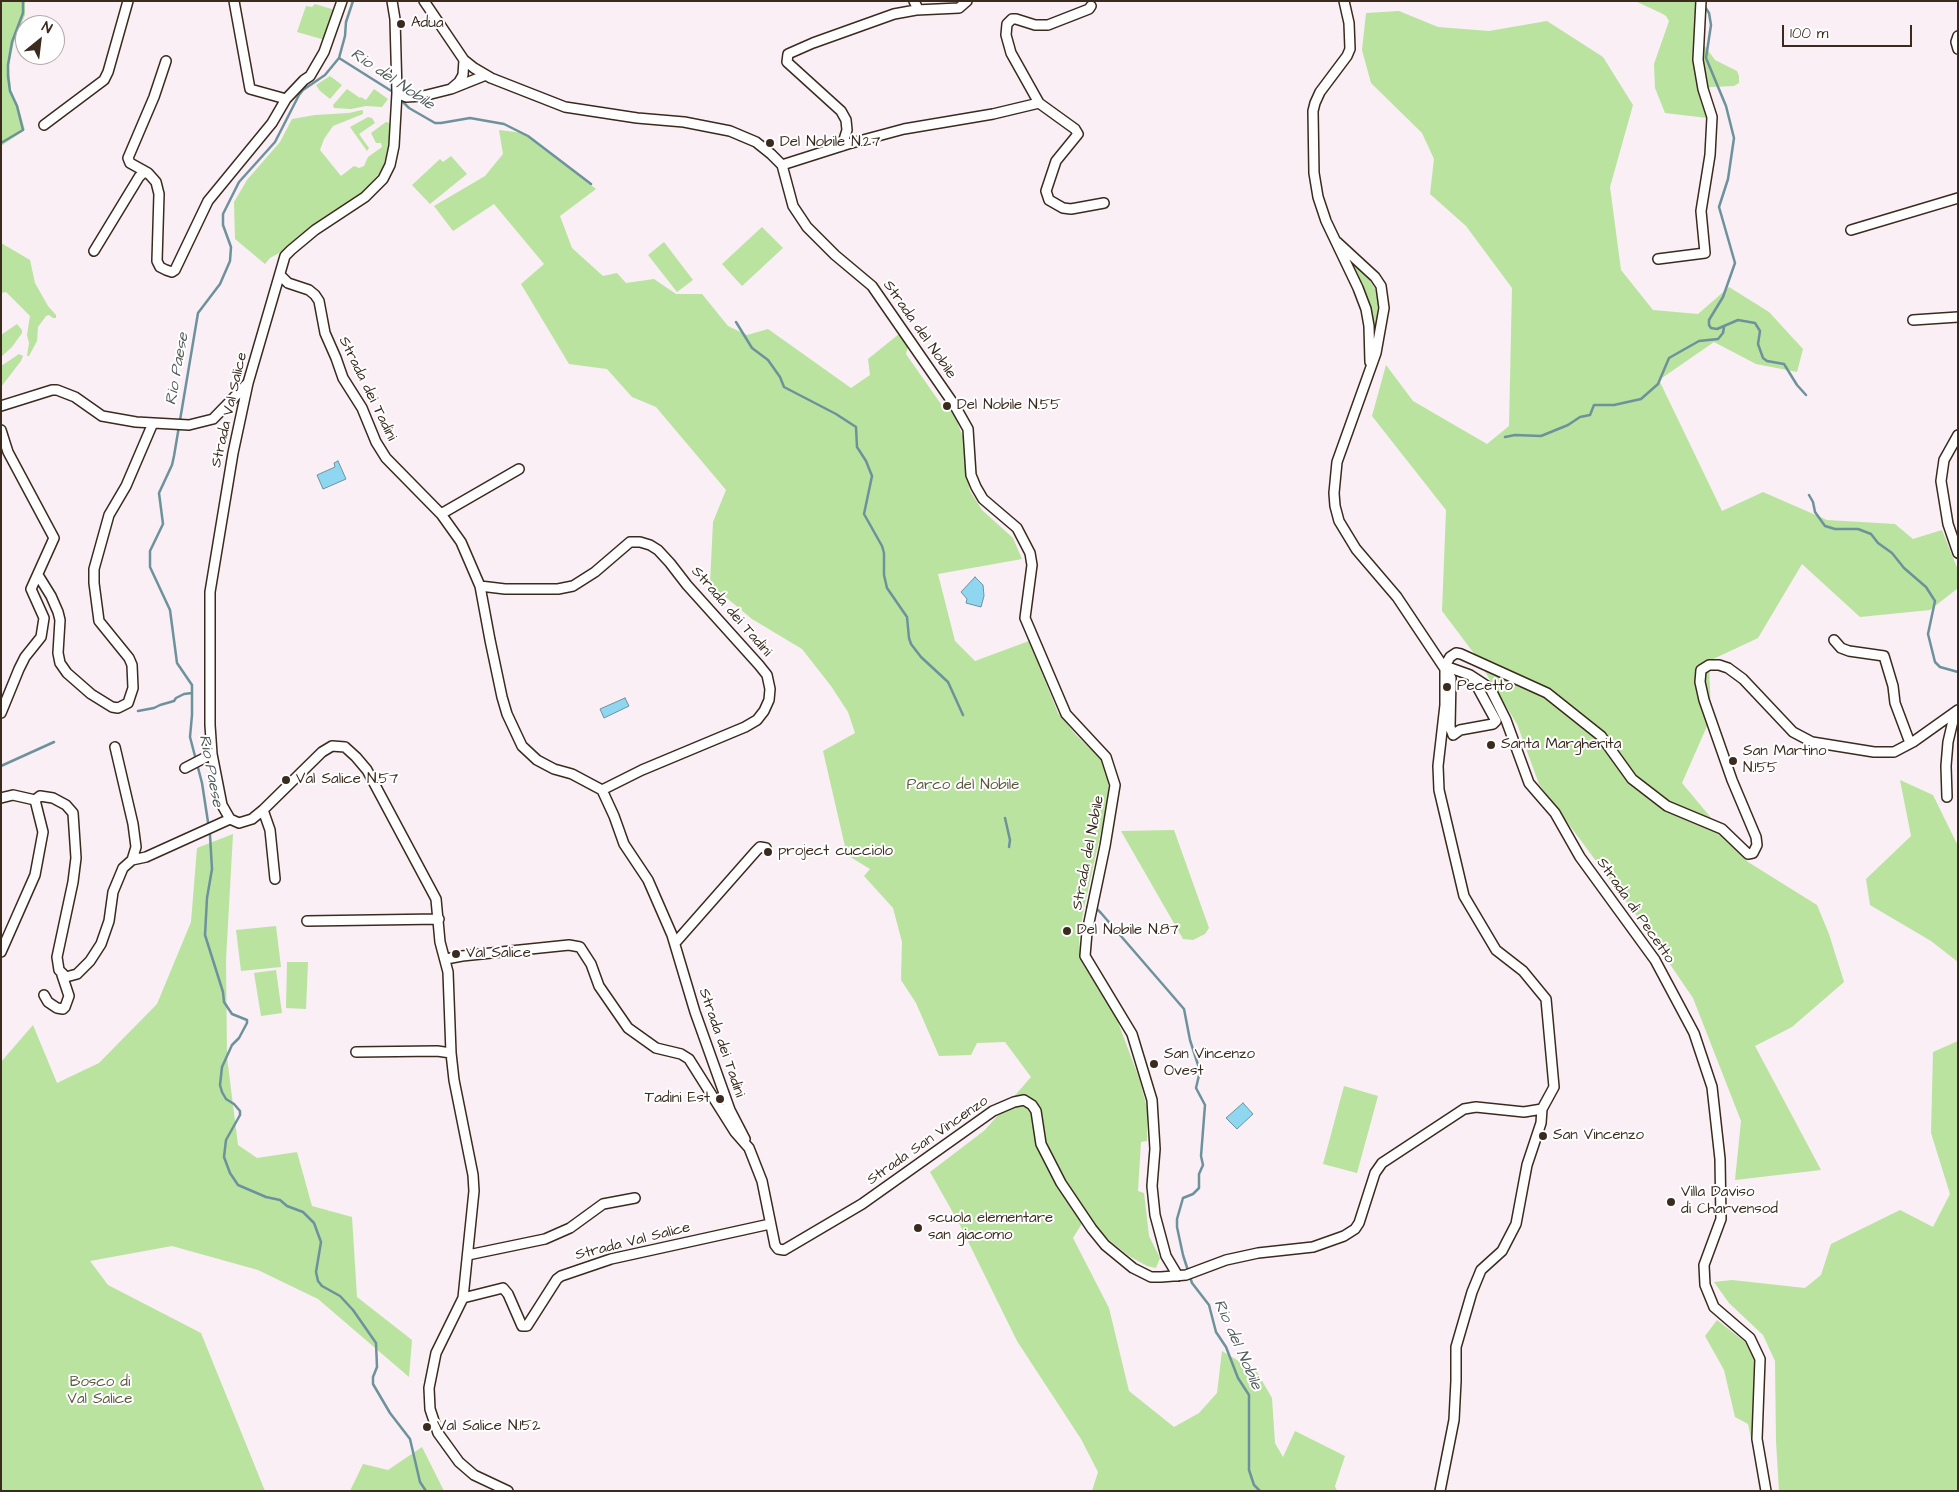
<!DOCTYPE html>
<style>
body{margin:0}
#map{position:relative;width:1959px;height:1492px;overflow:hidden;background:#f9eff5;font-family:"Architects Daughter",sans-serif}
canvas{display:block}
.frame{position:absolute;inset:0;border:2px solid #3b2a1e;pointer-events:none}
.north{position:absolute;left:15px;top:15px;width:50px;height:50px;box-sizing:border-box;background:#fff;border:1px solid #b1aaa5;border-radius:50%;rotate:29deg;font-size:14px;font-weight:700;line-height:20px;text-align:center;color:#3b2a1e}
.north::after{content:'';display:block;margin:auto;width:18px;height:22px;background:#3b2a1e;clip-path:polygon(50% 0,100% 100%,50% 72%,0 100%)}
.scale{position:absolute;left:1782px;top:25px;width:130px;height:22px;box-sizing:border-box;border:2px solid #3b2a1e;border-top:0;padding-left:6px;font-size:15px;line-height:18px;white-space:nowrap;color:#3b2a1e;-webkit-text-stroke:4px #fff;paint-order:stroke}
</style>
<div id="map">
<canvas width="1959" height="1492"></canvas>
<div class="frame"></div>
<div class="north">N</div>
<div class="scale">100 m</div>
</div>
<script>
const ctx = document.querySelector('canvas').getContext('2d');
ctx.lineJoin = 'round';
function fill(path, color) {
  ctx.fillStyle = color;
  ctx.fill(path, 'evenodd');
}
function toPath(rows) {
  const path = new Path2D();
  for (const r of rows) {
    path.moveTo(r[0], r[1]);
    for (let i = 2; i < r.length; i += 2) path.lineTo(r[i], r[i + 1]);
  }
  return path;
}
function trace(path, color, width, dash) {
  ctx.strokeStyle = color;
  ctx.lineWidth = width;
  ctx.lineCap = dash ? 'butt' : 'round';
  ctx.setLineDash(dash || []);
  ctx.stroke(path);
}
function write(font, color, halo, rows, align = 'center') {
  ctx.font = font + ' "Architects Daughter",sans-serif';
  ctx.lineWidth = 4;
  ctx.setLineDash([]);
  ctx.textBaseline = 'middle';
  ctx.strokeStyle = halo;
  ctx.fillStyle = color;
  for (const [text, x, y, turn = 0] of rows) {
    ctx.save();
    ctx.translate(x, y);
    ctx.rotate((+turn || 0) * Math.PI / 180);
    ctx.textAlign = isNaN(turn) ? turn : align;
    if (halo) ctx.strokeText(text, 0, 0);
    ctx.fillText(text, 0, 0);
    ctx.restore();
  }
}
fill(toPath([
 [1,1,25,1,25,15,14,42,9,65,11,90,18,105,25,130,1,146],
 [1635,1,1699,1,1706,10,1704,45,1715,60,1737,71,1739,76,1739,83,1734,86,1710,87,1707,92,1707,118,1665,113,1655,88,1654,64,1669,21,1666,16,1661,13],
 [315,4,335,10,325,40,297,32,306,6,312,7],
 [1399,11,1438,27,1489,31,1547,21,1603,57,1633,105,1610,187,1621,270,1653,310,1698,314,1729,287,1769,312,1803,349,1797,372,1756,364,1714,342,1659,380,1722,511,1763,492,1827,520,1895,524,1913,539,1942,530,1958,570,1958,588,1930,610,1860,617,1802,564,1758,638,1709,661,1711,717,1682,783,1748,862,1817,905,1829,934,1844,982,1792,1027,1755,1046,1821,1170,1735,1180,1741,1121,1693,998,1639,919,1539,784,1517,724,1473,652,1442,611,1446,510,1372,416,1386,365,1413,401,1487,444,1509,426,1512,288,1466,226,1430,194,1434,159,1422,133,1371,83,1362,50,1366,13],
 [330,76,342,85,330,99,320,91,316,85],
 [347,89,360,98,361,97,366,100,374,89,388,99,382,107,366,106,351,109,334,108,333,105],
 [362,110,363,111,363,114,333,126,324,139,320,150,341,176,354,166,359,168,364,166,368,157,382,147,381,143,376,143,371,133,386,122,390,123,389,142,384,164,378,175,358,197,291,243,288,248,270,258,265,264,235,239,234,202,247,180,280,142,292,119,315,115,349,113],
 [368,117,372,118,375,123,359,134,369,148,367,151,350,127],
 [499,130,523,133,596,189,560,216,572,248,603,276,617,273,626,283,654,279,676,294,702,294,728,326,747,335,768,329,851,388,870,375,868,359,899,334,908,346,906,354,943,407,948,405,955,416,963,437,966,473,970,491,982,510,1013,538,1022,559,938,574,955,641,975,661,1029,641,1058,713,1076,735,1103,761,1108,776,1109,796,1084,908,1079,939,1081,961,1116,1017,1139,1078,1147,1108,1147,1141,1141,1142,1138,1191,1144,1193,1149,1236,1160,1258,1156,1268,1147,1266,1129,1256,1114,1244,1090,1223,1086,1217,1073,1238,1109,1308,1129,1391,1174,1427,1199,1413,1217,1393,1222,1351,1257,1372,1272,1398,1275,1443,1283,1457,1295,1431,1345,1456,1335,1486,1337,1491,1092,1491,1098,1472,1081,1439,1017,1341,960,1225,930,1172,985,1130,1031,1077,1005,1042,977,1043,971,1055,939,1056,916,1003,901,980,902,942,893,908,864,876,870,869,847,855,823,751,855,733,848,712,831,686,802,649,752,619,710,584,713,522,726,490,656,407,632,397,607,369,569,364,521,284,544,264,494,204,453,231,434,206,485,176,503,154],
 [451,156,467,174,430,204,412,185,440,159,443,162],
 [762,227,783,248,742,286,722,264],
 [664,242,693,280,677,292,648,255],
 [1,243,30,260,35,283,48,306,56,315,56,318,53,318,49,315,46,316,38,327,37,341,29,356,27,356,29,343,27,335,30,316,6,292,1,293],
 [1353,266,1359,268,1369,279,1377,292,1378,302,1377,324,1372,323,1354,273],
 [17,324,22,330,22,333,12,347,1,357,1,335],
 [19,354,23,356,21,361,1,387,1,366],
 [1900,780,1933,795,1958,846,1958,962,1931,941,1870,905,1866,879,1911,836],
 [1174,830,1209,928,1205,934,1193,940,1183,939,1121,831],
 [233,834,226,960,227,1057,238,1145,257,1158,297,1152,312,1206,352,1217,357,1297,412,1340,409,1377,318,1299,258,1270,172,1246,90,1261,108,1285,201,1333,265,1491,1,1491,1,1062,33,1025,57,1083,99,1063,157,1004,191,922,197,848],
 [276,926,281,967,241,971,236,930],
 [287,962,308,962,306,1009,286,1008],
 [276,970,282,1013,261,1016,254,973],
 [1958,1041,1958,1491,1779,1491,1776,1441,1775,1361,1763,1335,1729,1303,1714,1282,1732,1280,1805,1288,1821,1275,1831,1244,1900,1210,1933,1227,1950,1194,1931,1133,1933,1052],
 [1344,1086,1378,1096,1357,1173,1323,1164],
 [1717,1320,1745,1342,1755,1360,1762,1491,1748,1424,1735,1417,1724,1370,1705,1336],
 [422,1447,444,1491,350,1491,363,1464,388,1470]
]), '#b9e39f');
const water = toPath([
 [338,461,346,479,323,489,317,475,335,467,334,463,338,461],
 [975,577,983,585,984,596,981,607,966,603,967,599,961,592,975,577],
 [625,698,629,706,604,718,600,709,625,698],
 [1243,1103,1253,1114,1237,1129,1226,1118,1243,1103]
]);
fill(water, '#8fd7f0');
trace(water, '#6d929c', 1);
trace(toPath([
 [353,1,346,22,345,36,339,58,325,75,303,90,299,95,275,142,239,182,223,214,223,225,231,247,230,261,220,284,198,313,174,456,172,465,159,493,163,524,150,551,150,567,170,610,177,663,192,685,192,715,190,737,202,783,210,835,212,869,207,898,205,935,223,992,224,1002,232,1014,247,1020,247,1023,239,1038,232,1045,222,1067,220,1085,222,1092,226,1099,234,1104,240,1111,240,1115,226,1140,224,1157,230,1173,238,1185,266,1197,280,1200,287,1206,303,1212,314,1223,321,1242,316,1272,318,1281,322,1286,340,1296,353,1310,376,1343,377,1367,373,1377,373,1384,390,1413,410,1439,420,1482,426,1491],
 [1703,4,1709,13,1711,25,1706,58,1726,106,1734,138,1728,179,1719,207,1735,263,1723,297,1709,320,1709,325,1711,328,1717,329,1738,320,1755,323,1760,331,1758,344,1763,358,1767,361,1784,364,1797,385,1806,395],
 [339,58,393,92],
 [399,98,409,108,435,123,441,123,470,118,504,124,528,136,591,184],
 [1,143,23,130,17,106,10,91,8,76,8,65,12,42,23,13,23,1],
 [736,322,752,348,768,360,780,377,784,387,836,414,856,427,857,447,866,461,872,476,864,514,882,546,884,553,884,575,887,588,907,617,909,638,911,644,921,657,948,682,963,715],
 [1505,437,1515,435,1541,436,1568,425,1580,417,1590,415,1594,405,1614,405,1641,399,1658,384,1669,358,1699,341,1718,339,1723,333,1724,327],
 [1809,495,1813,502,1815,512,1825,526,1835,529,1858,529,1871,534,1878,543,1892,553,1904,568,1926,587,1935,601,1928,634,1935,662,1940,667,1958,672],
 [138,711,154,708,160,705,174,701,176,698,184,694,192,693],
 [1,766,54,742],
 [1005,818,1010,840,1009,847],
 [1087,907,1097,909,1101,913,1184,1009,1190,1040,1200,1071,1196,1088,1205,1105,1201,1156,1203,1165,1199,1174,1199,1188,1193,1194,1183,1198,1177,1219,1177,1227,1183,1255,1192,1283,1209,1305,1216,1332,1226,1347,1238,1378,1249,1395,1249,1470,1254,1485,1260,1491]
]), '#6d929c', 2.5);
const minor = toPath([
 [234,1,250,89,286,99,304,80,310,76,324,52,342,1],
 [392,1,395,19,397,93,394,146,390,165,383,179,365,197,315,230,291,250,285,256,248,383,233,453,210,592,210,725,212,754,222,805,230,819,239,823,252,819,263,810,322,752,332,746,345,747,356,757,367,770,436,899,440,942,448,972,451,1053,454,1080,473,1175,474,1191,463,1298,436,1353,429,1388,430,1409,438,1433,459,1462,474,1475,508,1491],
 [424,1,464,60,474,68,491,78,565,107,637,118,684,122,730,131,756,142,771,154,782,165,793,206,807,227,835,255,872,286,955,406,968,429,971,475,976,487,983,499,1017,528,1030,553,1032,565,1025,618,1066,714,1106,757,1115,785,1105,846,1087,932,1085,956,1132,1034,1152,1100,1155,1149,1152,1186,1155,1215,1166,1256,1178,1276],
 [914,1,917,7,916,10],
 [1344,1,1349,23,1350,49,1347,56,1320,92,1315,103,1313,111,1314,173,1318,197,1326,221,1358,288,1366,309,1369,326,1370,362],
 [1958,36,1956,42,1958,49],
 [452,88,459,82,463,75,464,60],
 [397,93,406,97,423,96,451,89,486,75],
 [1039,103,1011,53,1006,35,1007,24,1012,19,1016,19,1035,25,1048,25,1089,9,1091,6],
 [44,125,104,80,108,72,128,1],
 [842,146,847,130,846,120,841,111,787,62,788,54,813,43,894,14,916,10,959,8,967,1],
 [782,165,848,144,904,129,993,114,1039,103,1075,129,1078,134,1056,161,1046,191,1049,200,1063,208,1071,209,1104,203],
 [148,173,130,163,128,158,154,97,166,61],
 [1851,230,1958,198],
 [1337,242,1375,277,1381,286,1384,308,1376,353,1337,462,1334,493,1335,506,1339,521,1356,549,1397,597,1451,678,1450,727,1453,735,1460,730,1493,724,1496,721,1473,679],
 [94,251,139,177,143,173,148,173,156,182,159,194,157,261,160,267,166,270,172,272,175,270,208,201,272,123,286,99],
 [1658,259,1705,253,1701,211,1710,155,1712,117,1703,89,1698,60,1701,1],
 [280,275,288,283,309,290,315,295,319,301,325,333,336,358,343,378,362,408,376,442,386,458,441,514,461,542,480,586,505,589,558,589,573,586,595,572,630,542,640,542,650,545,658,550,670,563,687,585,759,665,767,675,770,689,769,700,764,711,757,720,745,727,642,770,602,790,614,816,624,844,648,880,672,935,695,1012,730,1110,745,1139],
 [1913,320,1958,317],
 [1,406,52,390,57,390,75,397,102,416,136,422,189,425,213,419,247,384],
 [1,430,8,452,54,538,31,589,44,618,41,637,25,657,19,669,1,713],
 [1958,435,1944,460,1941,481,1948,524,1958,553],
 [441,514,519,469],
 [38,575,51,596,58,612,60,620,58,653,60,663,67,673,91,694,112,707,118,708,128,703,133,688,132,665,129,658,99,621,94,583,94,569,109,515,126,486,153,423],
 [480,586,490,640,502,697,507,714,522,746,537,760,554,769,572,774,602,790],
 [1834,640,1841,648,1849,651,1884,656,1893,686,1895,703,1910,743],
 [1445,666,1470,675,1490,688,1506,720,1529,783,1555,813,1580,857,1655,960,1694,1033,1712,1087,1720,1159,1721,1219,1704,1265,1705,1285,1714,1307,1750,1338,1760,1359,1757,1439,1766,1491],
 [115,747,133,824,136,847,132,860],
 [185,768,212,754],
 [1947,797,1946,766,1948,742,1955,712],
 [1,798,13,795,35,800],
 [263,810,270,830,275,879],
 [307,921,439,919],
 [675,943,756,851,760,847,766,848],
 [1,952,35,875,43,832,35,800,40,796,53,798,66,805,73,813,76,858,73,882,57,957,59,970,66,977,77,974,90,961,101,944,109,921,113,892,123,868,132,860,146,857,230,819],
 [446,959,462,956,569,945,580,947,591,964,599,986,628,1028,656,1048,681,1054,689,1059,735,1132,749,1148,762,1181,775,1245,778,1249,784,1250,862,1204,993,1111,1014,1102,1024,1100,1032,1105,1036,1111,1041,1144,1061,1183,1092,1229,1105,1245,1133,1268,1151,1277,1161,1277,1186,1275,1226,1260,1258,1253,1313,1247,1344,1236,1355,1229,1359,1223,1375,1173,1382,1163,1464,1109,1476,1107,1524,1112,1542,1109],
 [44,995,48,1002,57,1008,63,1009,65,1007,69,996,62,975],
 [356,1052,437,1051,451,1053],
 [468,1255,545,1239,570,1228,603,1204,635,1198],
 [463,1298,503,1288,508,1294,522,1326,527,1326,557,1279,561,1276,611,1259,770,1224],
 [1440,1491,1454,1420,1456,1381,1456,1347,1472,1292,1481,1270,1502,1251,1516,1224,1527,1165,1541,1123,1542,1109,1554,1087,1546,999,1523,971,1496,950,1464,896,1439,790,1438,766,1445,705,1445,666,1450,657,1456,653,1461,654,1547,693,1601,736,1632,779,1667,806,1722,829,1748,854,1753,853,1757,845,1756,837,1732,780,1704,700,1700,682,1701,670,1709,665,1719,665,1728,668,1743,679,1793,732,1812,742,1874,752,1894,752,1913,742,1958,710]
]);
trace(minor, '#3b2a1e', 12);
trace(minor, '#fff', 9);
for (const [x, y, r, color] of [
 [401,24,5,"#3b2a1e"],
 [770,143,5,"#3b2a1e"],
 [947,406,5,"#3b2a1e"],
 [1447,687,5,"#3b2a1e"],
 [1491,745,5,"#3b2a1e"],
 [1733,761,5,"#3b2a1e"],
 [286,780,5,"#3b2a1e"],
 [768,852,5,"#3b2a1e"],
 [1067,931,5,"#3b2a1e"],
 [456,954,5,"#3b2a1e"],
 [1154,1064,5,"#3b2a1e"],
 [720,1099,5,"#3b2a1e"],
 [1543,1136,5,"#3b2a1e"],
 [1671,1202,5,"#3b2a1e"],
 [918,1228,5,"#3b2a1e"],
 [427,1427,5,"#3b2a1e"]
]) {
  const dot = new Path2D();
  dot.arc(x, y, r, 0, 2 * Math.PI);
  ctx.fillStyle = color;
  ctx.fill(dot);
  trace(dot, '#fff', 2);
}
write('15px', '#3b2a1e', '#fff', [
 ["Adua",411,24],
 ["Del Nobile N.27",780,143],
 ["Del Nobile N.55",957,406],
 ["Pecetto",1457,687],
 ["Santa Margherita",1501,745],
 ["San Martino",1743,752],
 ["N.155",1743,769],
 ["Val Salice N.57",296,780],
 ["project cucciolo",778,852],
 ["Del Nobile N.87",1077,931],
 ["Val Salice",466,954],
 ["San Vincenzo",1164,1055],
 ["Ovest",1164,1072],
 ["Tadini Est",710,1099,"right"],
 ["San Vincenzo",1553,1136],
 ["Villa Daviso",1681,1193],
 ["di Charvensod",1681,1210],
 ["scuola elementare",928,1219],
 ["san giacomo",928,1236],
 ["Val Salice N.152",437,1427]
], 'left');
write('15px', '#3b2a1e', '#fff', [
 ["Strada del Nobile",919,330,55],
 ["Strada dei Tadini",367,389,64],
 ["Strada Val Salice",230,410,-77],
 ["Strada dei Tadini",731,612,49],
 ["Strada del Nobile",1089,853,-79],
 ["Strada di Pecetto",1635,911,55],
 ["Strada dei Tadini",721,1043,71],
 ["Strada San Vincenzo",928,1141,-35],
 ["Strada Val Salice",633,1242,-14]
]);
write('15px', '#5a583e', '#fff', [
 ["Parco del Nobile",963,786],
 ["Bosco di",100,1383],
 ["Val Salice",100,1400]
]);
write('italic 16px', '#545e5d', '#fff', [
 ["Rio del Nobile",392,80,34],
 ["Rio Paese",178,369,-80],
 ["Rio Paese",210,771,79],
 ["Rio del Nobile",1237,1345,66]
]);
</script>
